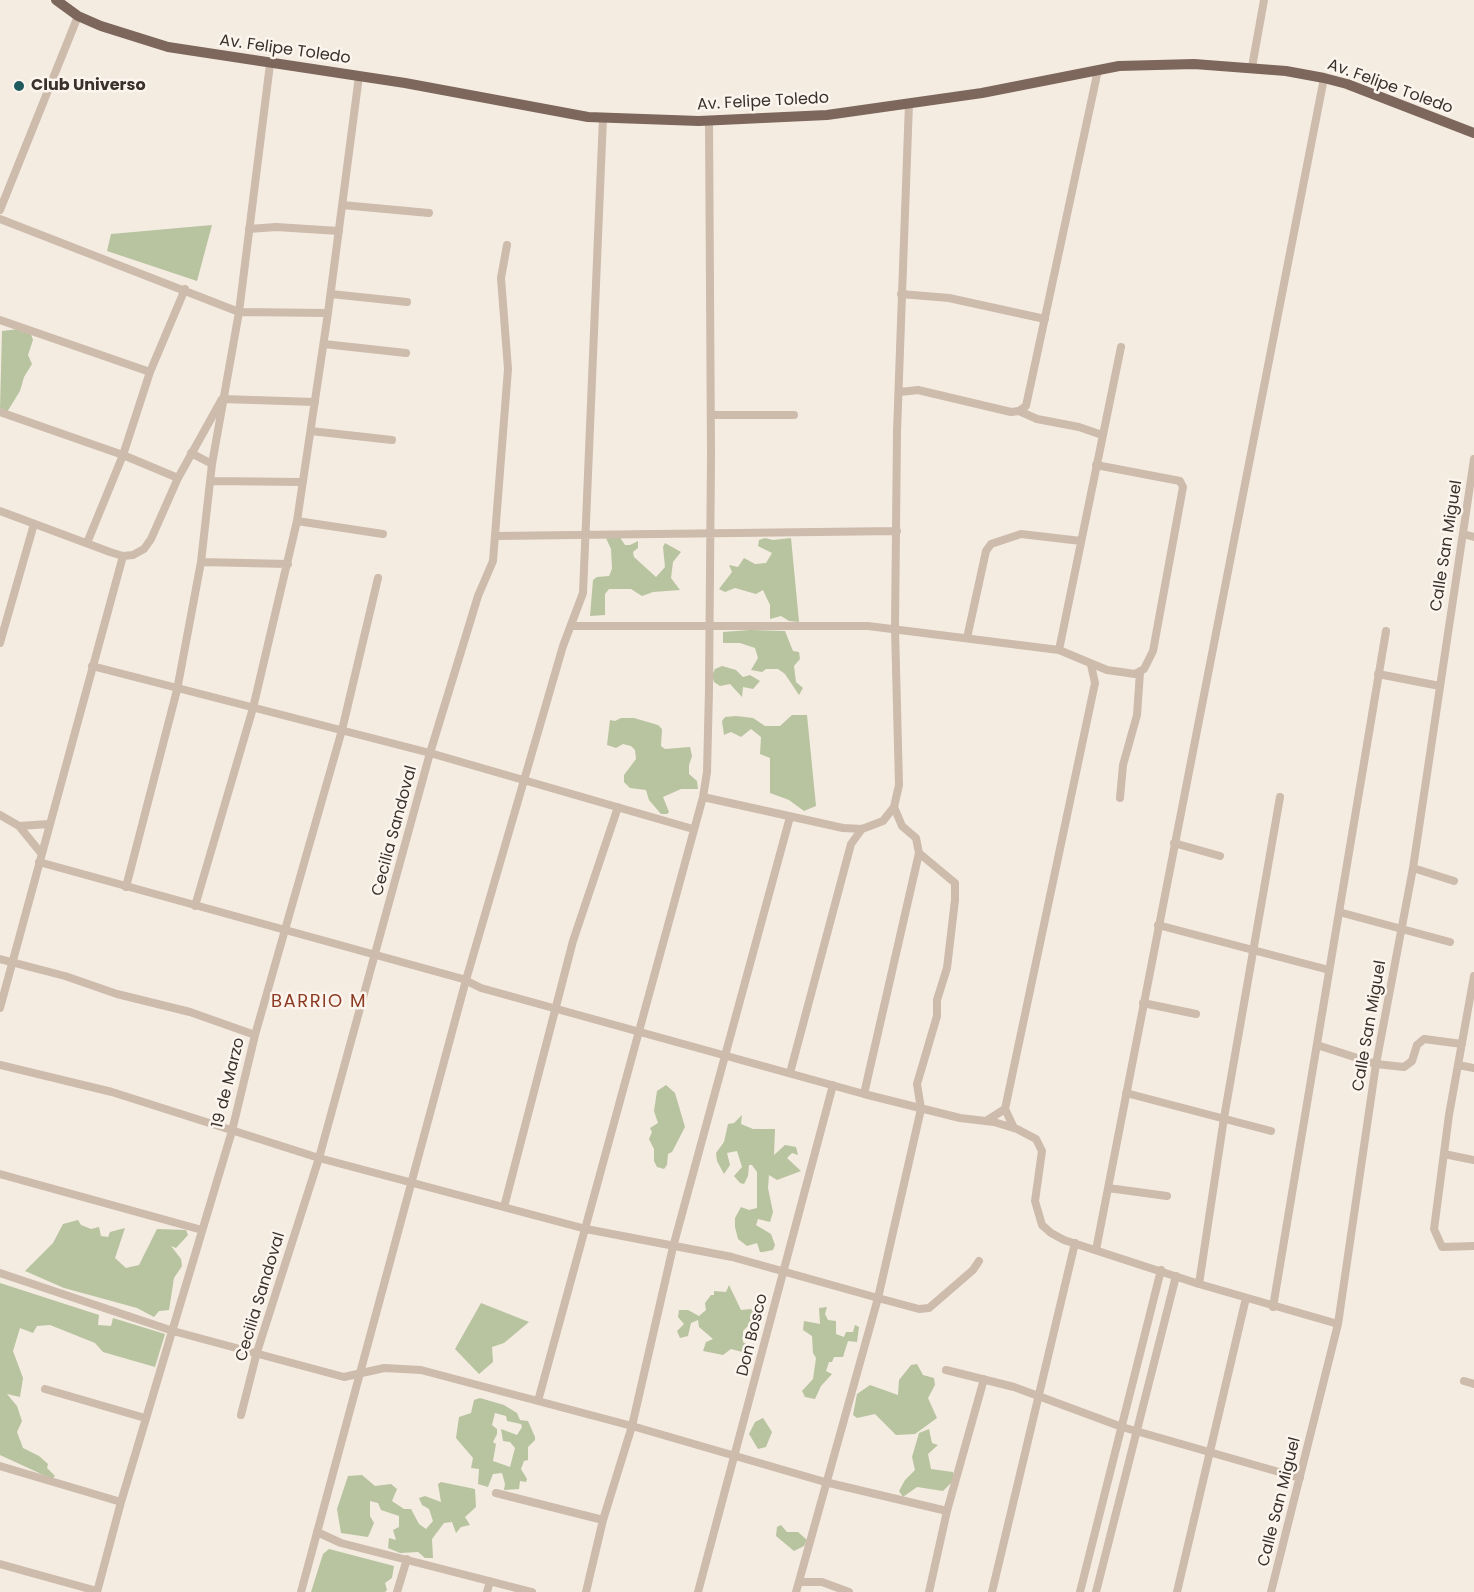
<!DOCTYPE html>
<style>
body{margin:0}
canvas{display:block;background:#f4ebe1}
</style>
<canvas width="1474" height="1592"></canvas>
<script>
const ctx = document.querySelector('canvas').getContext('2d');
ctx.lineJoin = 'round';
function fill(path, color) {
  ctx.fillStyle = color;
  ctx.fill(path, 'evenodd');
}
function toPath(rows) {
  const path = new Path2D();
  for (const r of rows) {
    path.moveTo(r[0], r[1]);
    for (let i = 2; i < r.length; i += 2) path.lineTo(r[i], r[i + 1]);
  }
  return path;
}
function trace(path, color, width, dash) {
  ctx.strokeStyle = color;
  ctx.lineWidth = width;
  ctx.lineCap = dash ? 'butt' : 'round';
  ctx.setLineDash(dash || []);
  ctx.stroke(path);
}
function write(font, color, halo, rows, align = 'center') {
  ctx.font = font + ' Poppins,sans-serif';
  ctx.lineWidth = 5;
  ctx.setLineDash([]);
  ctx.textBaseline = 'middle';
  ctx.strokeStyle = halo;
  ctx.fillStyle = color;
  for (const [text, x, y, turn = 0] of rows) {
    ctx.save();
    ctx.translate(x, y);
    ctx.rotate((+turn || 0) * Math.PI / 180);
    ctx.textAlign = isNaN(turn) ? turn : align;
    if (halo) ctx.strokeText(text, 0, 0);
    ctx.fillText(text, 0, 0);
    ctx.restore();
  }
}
fill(toPath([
 [212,225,197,281,107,251,111,234],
 [19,329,31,334,33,340,28,355,32,364,24,377,20,391,7,412,0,408,2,331],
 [619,536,625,545,630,545,638,541,638,548,633,552,634,557,656,577,665,567,663,547,665,543,681,552,673,562,671,578,680,590,653,592,642,596,631,589,609,589,605,594,605,615,590,616,593,580,597,577,609,576,612,569,611,549,606,538],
 [765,538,773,540,791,538,799,622,789,621,781,616,770,619,770,605,763,590,756,594,735,588,725,592,719,589,732,572,729,565,738,567,744,558,755,564,766,563,772,553,758,546,759,540],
 [750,630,785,631,793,651,799,652,800,659,794,666,796,682,803,688,799,695,785,674,778,669,766,669,762,672,751,670,758,658,755,648,740,643,723,643,723,632],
 [722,666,736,670,743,677,750,675,760,681,753,689,743,687,742,697,730,684,720,686,714,682,712,675,715,669],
 [792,715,807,715,816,806,804,811,789,800,770,793,770,758,760,754,761,737,751,729,741,737,731,732,724,735,722,721,725,717,736,716,753,718,765,726,780,726],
 [621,718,634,718,658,725,662,729,661,746,665,749,690,747,692,756,689,765,689,774,697,781,698,789,681,789,663,797,669,812,667,814,661,814,649,800,646,790,630,788,624,782,624,775,636,759,635,750,631,746,623,744,616,748,607,745,610,720,615,721],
 [666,1085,675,1093,685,1127,672,1152,668,1154,667,1165,664,1169,657,1167,654,1161,654,1149,649,1139,652,1132,650,1128,658,1123,654,1111,657,1091],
 [742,1115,741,1124,753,1129,775,1129,774,1155,785,1145,796,1147,798,1155,792,1153,787,1158,801,1171,777,1180,769,1175,768,1188,773,1212,770,1222,758,1219,756,1225,771,1234,775,1245,773,1250,763,1252,760,1252,757,1243,747,1246,738,1239,735,1227,735,1218,741,1207,749,1210,757,1208,757,1172,752,1165,749,1165,748,1176,744,1184,740,1183,734,1176,742,1167,737,1151,727,1153,730,1165,724,1174,717,1161,716,1153,724,1142,728,1124,734,1123],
 [78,1220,81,1225,91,1229,99,1227,101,1236,108,1237,110,1232,125,1228,115,1258,126,1268,139,1265,157,1229,186,1230,188,1235,176,1248,171,1246,181,1259,182,1266,174,1278,169,1310,159,1311,154,1317,137,1308,64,1288,25,1271,53,1243,63,1224],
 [0,1283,99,1315,98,1325,111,1326,113,1318,165,1334,155,1367,103,1352,95,1343,50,1325,37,1326,33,1333,20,1328,13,1351,23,1378,20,1397,7,1394,17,1406,22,1421,17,1432,23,1448,39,1456,48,1464,47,1468,55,1476,52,1479,0,1455],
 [729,1285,741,1310,751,1309,757,1317,743,1331,743,1342,751,1347,746,1353,731,1349,723,1355,703,1351,706,1342,713,1339,699,1327,698,1320,691,1323,688,1336,680,1338,677,1331,684,1324,678,1317,679,1310,688,1310,699,1316,706,1310,705,1303,711,1295,714,1295,714,1291,726,1292],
 [481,1303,529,1322,504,1343,492,1347,493,1362,479,1374,455,1349],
 [827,1307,825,1314,828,1320,836,1321,836,1334,844,1337,846,1332,853,1332,855,1325,859,1327,857,1342,848,1341,843,1357,834,1357,832,1362,829,1362,826,1371,832,1374,821,1386,815,1399,805,1397,802,1391,813,1379,816,1358,813,1353,812,1336,803,1330,804,1321,820,1324,819,1308],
 [917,1364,923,1375,934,1378,935,1385,928,1398,937,1418,915,1434,896,1435,875,1414,857,1418,853,1415,857,1394,870,1385,898,1395,899,1380,911,1365],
 [480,1398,504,1405,517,1413,520,1420,528,1421,535,1437,535,1440,528,1447,528,1460,524,1461,521,1469,527,1479,526,1482,520,1481,519,1489,504,1490,505,1484,502,1473,493,1474,488,1487,478,1484,479,1469,471,1468,473,1458,456,1438,459,1417,471,1413,474,1400],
 [495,1413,506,1416,507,1421,521,1424,522,1427,517,1435,501,1429,503,1441,510,1442,515,1448,510,1467,493,1461,496,1444,493,1442,497,1434,497,1429,492,1425],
 [763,1418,772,1432,766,1447,758,1449,749,1434,755,1422],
 [929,1429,932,1443,938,1445,928,1454,931,1469,953,1472,953,1481,943,1491,917,1487,903,1497,899,1491,905,1480,915,1470,912,1457,919,1433],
 [362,1475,375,1486,391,1484,397,1489,392,1501,404,1509,411,1509,419,1524,426,1529,433,1521,429,1509,422,1505,419,1498,425,1496,441,1502,438,1484,441,1482,475,1489,476,1507,465,1517,470,1525,461,1527,456,1533,452,1522,444,1523,432,1539,433,1558,425,1558,418,1552,400,1553,388,1548,389,1538,396,1540,393,1530,399,1527,399,1516,381,1510,378,1503,370,1501,370,1516,374,1523,368,1537,341,1533,337,1509,348,1476],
 [781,1525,787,1532,798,1532,807,1540,804,1546,794,1551,776,1536,777,1527],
 [329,1549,394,1566,392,1578,385,1583,387,1590,385,1592,311,1592,323,1554]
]), '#b8c4a0');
trace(toPath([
 [1252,67,1264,0],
 [342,205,429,213],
 [0,210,78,16],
 [0,219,239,312,328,313],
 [249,229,276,227,339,231],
 [331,294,407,302],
 [901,294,949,298,1045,319],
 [0,320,150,372],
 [324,344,406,353],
 [900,392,918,390,1011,412,1019,411,1026,406,1098,70],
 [1019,411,1037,419,1079,427,1102,435],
 [0,412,123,455,178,478],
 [711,415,794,415],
 [311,431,392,440],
 [191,453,212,464],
 [210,481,303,482],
 [0,511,110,552,123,556,133,555,144,549,151,539,178,478,222,399,315,402],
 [297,521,383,534],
 [1463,534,1474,537],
 [495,536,897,531],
 [87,543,123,455,150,372,185,289],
 [201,562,288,564],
 [571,626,868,626,1059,650,1107,670,1135,674,1144,669,1153,651,1183,487,1180,481,1096,465],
 [967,638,986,551,991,544,1021,534,1081,541],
 [0,643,34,524],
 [1059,650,1121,347],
 [92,666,430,753,693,829],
 [1378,674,1440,686],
 [703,797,707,772,709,690,711,455,709,120],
 [1120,798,1123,765,1137,715,1140,672],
 [0,815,19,826,41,853],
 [19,826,49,824],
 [1174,843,1220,856],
 [39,862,463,979,481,988,864,1094,960,1118,994,1122,1017,1129,1036,1139,1042,1151,1035,1201,1042,1225,1051,1233,1064,1240,1199,1284,1338,1324],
 [1413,868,1454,881],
 [126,887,177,690,201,562,212,464,239,312,270,64],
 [195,906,253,708,297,521,328,313,359,76],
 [1339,912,1450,942],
 [1158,925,1329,970],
 [0,959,65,976,117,994,190,1012,255,1035],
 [1474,976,1449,1115,1434,1229,1442,1247,1474,1246],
 [1143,1003,1196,1014],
 [0,1008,123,556],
 [1317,1045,1376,1064,1404,1067,1412,1061,1417,1045,1424,1039,1462,1044],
 [0,1065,112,1092,319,1158,586,1229,732,1257,878,1298,921,1109,917,1084,937,1016,937,1000,947,968,955,900,955,883,919,853,916,838,902,826,894,807],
 [1458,1065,1474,1068],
 [790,1073,851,844,862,829],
 [1126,1093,1271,1131],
 [864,1094,919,853],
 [986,1121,1005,1109],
 [1014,1128,1005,1109,1095,683,1091,665],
 [1444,1154,1474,1160],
 [0,1174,202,1230],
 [1108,1188,1167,1196],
 [504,1207,573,941,618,807],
 [1096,1250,1324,78],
 [0,1273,173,1331,344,1377,384,1368,421,1370,632,1426,825,1482,947,1511],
 [1199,1284,1224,1118,1280,797],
 [1273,1307,1386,631],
 [946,1370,1014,1387,1122,1427,1300,1478],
 [1464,1381,1474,1384],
 [45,1389,145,1418],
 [538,1401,703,797,843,828,862,829,883,821,894,807,899,785,895,628,897,432,909,103],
 [241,1415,257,1352,319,1158,430,753,478,596,493,561,508,369,501,278,507,245],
 [0,1466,121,1502],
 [496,1493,603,1520],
 [317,1532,341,1543,532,1592],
 [0,1564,97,1591],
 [799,1582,822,1582,849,1592],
 [97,1592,121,1502,232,1131,255,1035,342,730,378,578],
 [301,1592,466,980,563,646,583,593,603,118],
 [397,1592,407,1559],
 [487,1592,490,1581],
 [586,1592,603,1520,632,1426,673,1247,790,817],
 [698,1592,833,1085],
 [796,1592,878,1298,919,1309,929,1308,973,1270,979,1261],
 [929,1592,947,1511,984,1379],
 [992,1592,1075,1243],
 [1080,1592,1161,1270],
 [1096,1592,1176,1276],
 [1177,1592,1246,1298],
 [1271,1592,1338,1324,1376,1064,1413,868,1474,459]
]), '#cdbbac', 8);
trace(toPath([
 [56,0,78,16,101,26,168,47,405,83,588,117,699,121,827,115,982,93,1119,66,1194,64,1286,71,1324,78,1347,84,1474,133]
]), '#7d675c', 10);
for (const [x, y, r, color] of [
 [19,86,6,"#1f5a5e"]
]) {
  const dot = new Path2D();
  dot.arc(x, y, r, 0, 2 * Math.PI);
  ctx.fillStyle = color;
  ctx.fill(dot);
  trace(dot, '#fbf5ee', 2);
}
write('16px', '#3b302b', '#fbf5ee', [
 ["Av. Felipe Toledo",285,50,8],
 ["Av. Felipe Toledo",1390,87,20],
 ["Av. Felipe Toledo",763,102,-3],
 ["Calle San Miguel",1447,546,-81],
 ["Cecilia Sandoval",395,831,-75],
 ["Calle San Miguel",1370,1026,-80],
 ["19 de Marzo",229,1083,-76],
 ["Cecilia Sandoval",261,1297,-73],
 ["Don Bosco",753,1335,-76],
 ["Calle San Miguel",1280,1502,-76]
]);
write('bold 16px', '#3b302b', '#fbf5ee', [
 ["Club Universo",31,86]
], 'left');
ctx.letterSpacing = '1.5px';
write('18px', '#8c3b22', '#fbf5ee', [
 ["BARRIO M",319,1002]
]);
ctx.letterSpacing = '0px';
</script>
